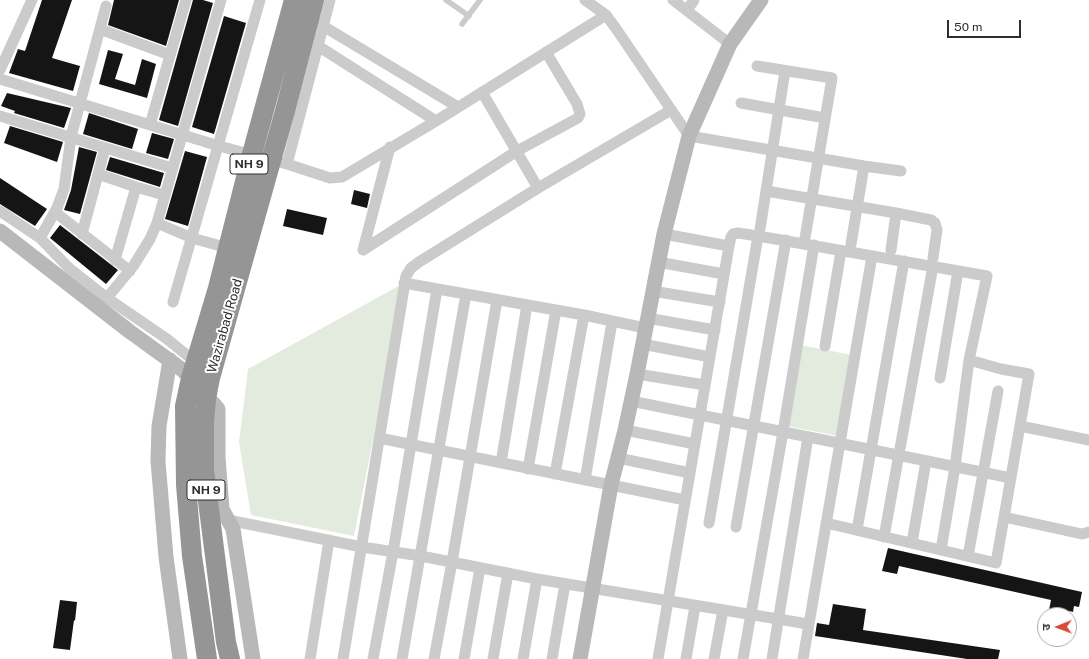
<!DOCTYPE html>
<meta charset="utf-8">
<style>
body{margin:0}
#map{position:relative;width:1089px;height:659px;overflow:hidden;background:#fff;font-family:"Public Sans","Noto Sans Devanagari",sans-serif}
canvas{display:block}
.north{position:absolute;left:1037px;top:607px;width:40px;height:40px;box-sizing:border-box;background:#fff;border:1px solid #ababab;border-radius:50%;rotate:269deg;font-size:11px;font-weight:700;line-height:16px;text-align:center;color:#2e2e2e}
.north::after{content:'';display:block;margin:auto;width:14px;height:18px;background:#d94b3c;clip-path:polygon(50% 0,100% 100%,50% 72%,0 100%)}
.scale{position:absolute;left:947px;top:20px;width:74px;height:18px;box-sizing:border-box;border:2px solid #2e2e2e;border-top:0;padding-left:5px;font-size:12px;line-height:14px;white-space:nowrap;color:#2e2e2e;-webkit-text-stroke:3px #fff;paint-order:stroke}
</style>
<div id="map">
<canvas width="1089" height="659"></canvas>
<div class="north">उ</div>
<div class="scale">50 m</div>
</div>
<script>
const ctx = document.querySelector('canvas').getContext('2d');
ctx.lineJoin = 'round';
function fill(path, color) {
  ctx.fillStyle = color;
  ctx.fill(path, 'evenodd');
}
function toPath(rows) {
  const path = new Path2D();
  for (const r of rows) {
    path.moveTo(r[0], r[1]);
    for (let i = 2; i < r.length; i += 2) path.lineTo(r[i], r[i + 1]);
  }
  return path;
}
function trace(path, color, width, dash) {
  ctx.strokeStyle = color;
  ctx.lineWidth = width;
  ctx.lineCap = dash ? 'butt' : 'round';
  ctx.setLineDash(dash || []);
  ctx.stroke(path);
}
function write(font, color, halo, rows, align = 'center') {
  ctx.font = font + ' "Public Sans",sans-serif';
  ctx.lineWidth = 4;
  ctx.setLineDash([]);
  ctx.textBaseline = 'middle';
  ctx.strokeStyle = halo;
  ctx.fillStyle = color;
  for (const [text, x, y, turn = 0] of rows) {
    ctx.save();
    ctx.translate(x, y);
    ctx.rotate((+turn || 0) * Math.PI / 180);
    ctx.textAlign = isNaN(turn) ? turn : align;
    if (halo) ctx.strokeText(text, 0, 0);
    ctx.fillText(text, 0, 0);
    ctx.restore();
  }
}
fill(toPath([
 [404,283,354,536,251,515,239,442,248,369],
 [800,345,857,356,843,437,787,426]
]), '#e2ebdd');
fill(toPath([
 [42,0,72,0,52,58,80,66,73,91,9,73,18,49,25,51],
 [114,0,179,0,166,46,108,25],
 [193,0,203,0,213,3,178,126,159,120],
 [224,16,246,23,214,134,192,127],
 [108,50,123,54,115,79,135,85,142,59,156,64,147,98,99,84],
 [7,93,71,108,64,128,14,113,15,111,1,106],
 [89,113,138,129,132,149,83,134],
 [10,126,63,142,57,162,4,143],
 [152,133,174,139,168,159,146,153],
 [79,147,97,152,80,214,64,210,71,190],
 [185,151,207,157,188,226,165,219],
 [110,157,164,173,160,187,106,170],
 [0,178,47,209,35,226,0,204],
 [354,190,370,194,367,208,351,204],
 [287,209,327,218,323,235,283,226],
 [60,225,118,270,106,284,50,238],
 [888,548,1082,592,1079,607,1074,606,1073,612,1069,611,1068,615,1048,615,1051,600,899,566,897,574,882,571],
 [60,600,77,602,75,621,74,620,70,650,53,648],
 [833,604,866,609,863,630,1000,650,998,659,967,659,815,636,817,623,829,625]
]), '#151515');
trace(toPath([
 [446,0,469,16],
 [462,24,480,0]
]), '#cbcbcb', 5.5);
trace(toPath([
 [585,0,606,15,617,30,689,136,864,166,901,171],
 [673,0,730,44],
 [687,10,694,0],
 [309,20,323,26,458,107],
 [100,29,170,55],
 [318,46,436,121],
 [757,66,832,78,804,244],
 [0,70,32,0],
 [0,79,219,146,287,164,330,178,342,177,436,121,606,15],
 [482,92,538,188],
 [741,103,825,118],
 [0,116,172,168],
 [150,125,186,0],
 [287,164,330,0],
 [98,174,136,187,115,260],
 [136,187,164,195],
 [766,191,896,213,931,220,935,223,937,230,933,258],
 [0,211,40,238,69,268,107,298,167,339,198,364],
 [55,212,130,271],
 [157,223,192,238,228,248],
 [760,229,785,71],
 [82,234,105,148],
 [664,234,729,246],
 [40,238,57,208,64,189,71,137,106,6],
 [851,244,864,166],
 [363,250,517,151,578,118,580,114,577,104,546,52],
 [363,250,390,147],
 [891,250,896,213],
 [658,262,724,274],
 [404,283,584,315,645,328],
 [652,291,720,302],
 [107,298,134,265,150,239,157,223,221,0],
 [173,302,260,0],
 [647,318,715,330],
 [642,344,710,357],
 [825,346,841,251],
 [637,374,705,385],
 [940,378,958,271],
 [631,401,1011,478],
 [1020,426,1089,440],
 [625,430,695,444],
 [379,438,685,500],
 [618,458,690,473],
 [501,463,527,305],
 [528,469,556,310],
 [555,474,584,315],
 [585,480,612,322],
 [1004,517,1082,534,1089,532],
 [228,520,362,547,421,556,537,579,808,624],
 [709,523,758,236],
 [826,523,996,563,1029,374,1001,369,969,360],
 [736,527,786,240],
 [857,530,904,261],
 [884,537,933,266],
 [912,543,926,461],
 [968,556,998,391],
 [310,659,329,540],
 [343,659,406,276,411,268,419,262,538,188,671,110],
 [373,659,393,552,437,289],
 [402,659,466,294],
 [434,659,452,562,497,300],
 [464,659,480,568],
 [493,659,508,573],
 [523,659,537,579],
 [552,659,565,584],
 [658,659,729,246,731,237,733,234,738,233,758,236,987,276,969,360,955,467,941,550],
 [686,659,695,606],
 [714,659,723,610],
 [743,659,783,432,814,245],
 [772,659,808,437],
 [803,659,872,256]
]), '#cbcbcb', 11);
trace(toPath([
 [0,231,129,331,180,368,191,378,206,399,213,403,218,409,218,457,222,509],
 [170,360,159,426,158,461,166,557,180,659],
 [213,505,222,509,233,529,253,659],
 [580,659,611,485,625,430,637,374,664,234,689,136,730,44,761,0]
]), '#b8b8b8', 15);
trace(toPath([
 [207,659,192,556,186,485,185,406,191,378,218,288,252,154,294,0],
 [230,659,226,642,204,470,204,421,206,399,210,378,285,111,314,0]
]), '#959595', 20);
for (const [x, y, w] of [
 [249,164,38],
 [206,490,38]
]) {
  const box = new Path2D();
  box.roundRect(x - w / 2, y - 10, w, 20, 3);
  ctx.fillStyle = '#fff';
  ctx.fill(box);
  trace(box, '#2e2e2e', 1);
}
write('bold 12px', '#2e2e2e', null, [
 ["NH 9",249,164],
 ["NH 9",206,490]
]);
write('13px', '#2e2e2e', '#fff', [
 ["Wazirabad Road",225,326,-74]
]);
</script>
